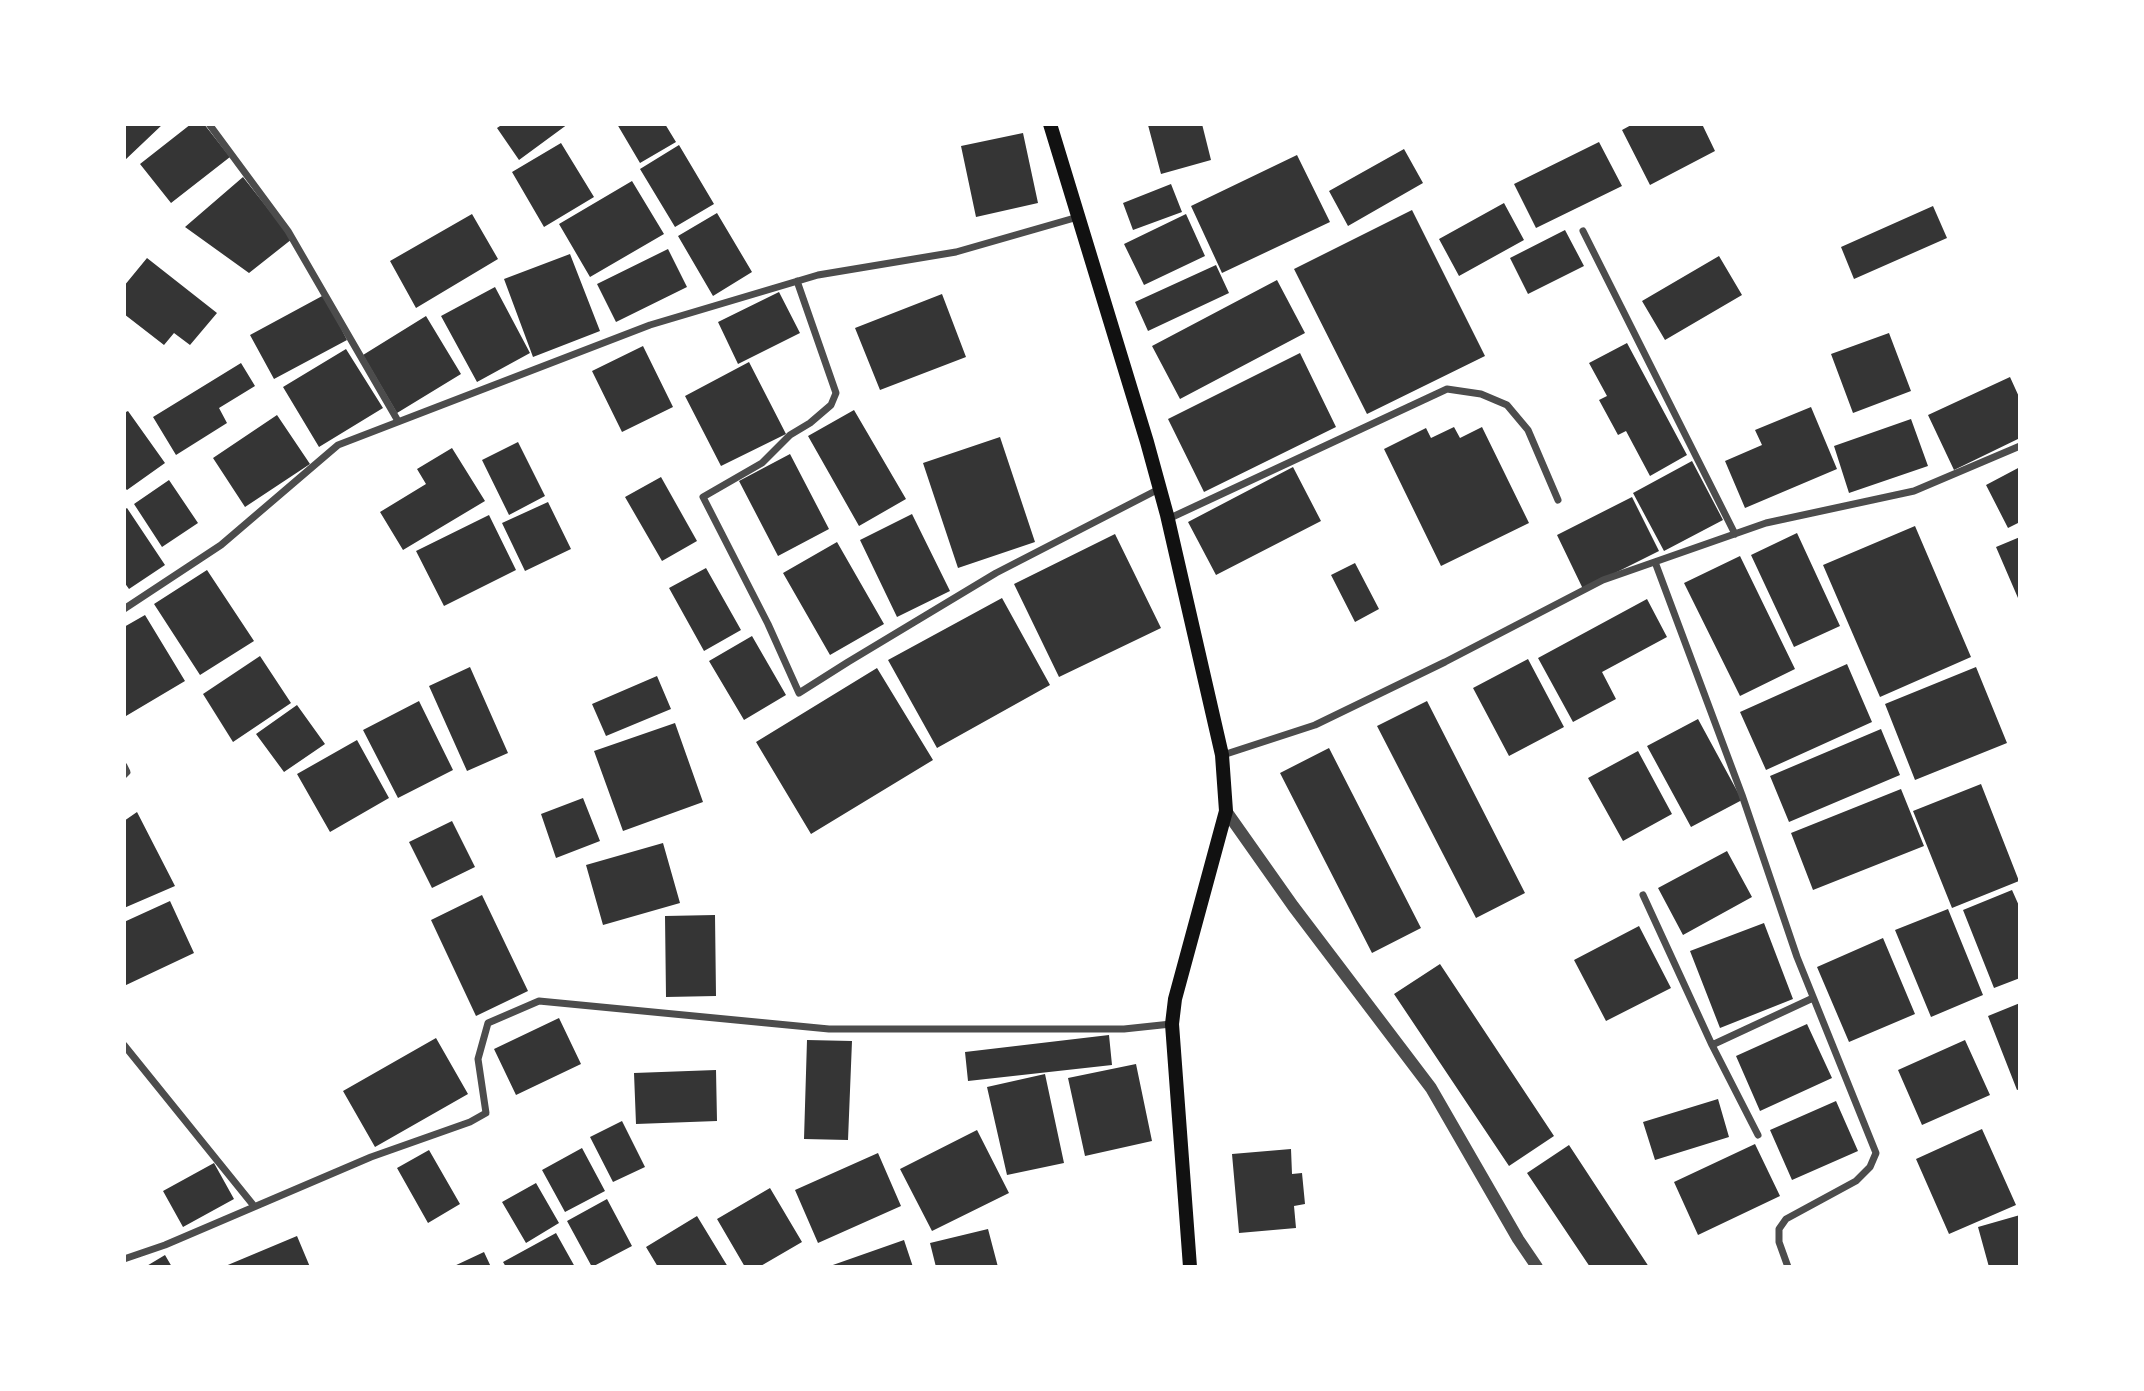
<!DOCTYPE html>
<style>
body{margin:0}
#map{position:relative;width:2144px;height:1391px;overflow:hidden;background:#fff;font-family:Jost,sans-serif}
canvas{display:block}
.frame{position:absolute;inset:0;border:126px solid #fff;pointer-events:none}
</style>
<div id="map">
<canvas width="2144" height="1391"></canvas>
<div class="frame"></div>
</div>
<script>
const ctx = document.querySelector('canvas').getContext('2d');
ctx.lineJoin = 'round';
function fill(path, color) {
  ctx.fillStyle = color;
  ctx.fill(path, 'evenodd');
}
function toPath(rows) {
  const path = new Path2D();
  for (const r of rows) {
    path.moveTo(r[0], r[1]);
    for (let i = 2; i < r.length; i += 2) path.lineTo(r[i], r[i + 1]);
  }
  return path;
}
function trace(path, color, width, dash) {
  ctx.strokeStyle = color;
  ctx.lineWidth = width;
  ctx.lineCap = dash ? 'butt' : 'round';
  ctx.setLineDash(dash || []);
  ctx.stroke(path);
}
fill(toPath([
 [124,124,163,124,124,161],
 [191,124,204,124,230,157,171,203,140,164],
 [503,124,568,124,519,160,497,128],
 [617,124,665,124,676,142,640,163],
 [1152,124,1202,124,1211,160,1161,174,1148,125],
 [1633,124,1702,124,1715,151,1650,185,1622,130],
 [1023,133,1038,203,976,217,961,146],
 [1599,142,1622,186,1536,228,1514,184],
 [561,143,594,197,544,227,512,172],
 [679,145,714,204,675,227,640,169],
 [1404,149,1423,183,1348,226,1329,191],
 [1297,155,1330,222,1222,273,1191,206],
 [243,177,292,239,249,273,185,227],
 [632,181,664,234,590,277,559,224],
 [1171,184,1182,212,1133,230,1123,203],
 [1504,203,1524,240,1459,276,1439,239],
 [1933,206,1947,238,1854,279,1841,247],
 [1412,210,1485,356,1367,414,1294,269],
 [717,213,752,272,713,296,678,236],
 [472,214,498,259,416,308,390,261],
 [1186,214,1205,256,1144,285,1124,244],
 [1565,230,1584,266,1528,294,1510,258],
 [668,249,687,287,616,322,597,284],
 [570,254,600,331,533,357,504,279],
 [1719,256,1742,295,1665,340,1642,301],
 [147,258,217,313,190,345,174,333,164,345,124,314,124,286],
 [1216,265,1229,293,1148,331,1135,302],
 [1277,280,1305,333,1180,399,1152,346],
 [495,287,530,353,477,382,441,316],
 [779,292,800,333,738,364,718,322],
 [942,294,966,357,880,390,855,328],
 [324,295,347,340,274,379,250,335],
 [426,316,461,374,397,413,363,355],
 [1889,333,1911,391,1853,413,1831,354],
 [1627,343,1687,455,1650,476,1626,431,1618,435,1599,400,1607,396,1589,363],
 [643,346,673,407,622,432,592,371],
 [346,349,383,408,319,447,283,387],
 [1300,353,1336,427,1204,492,1168,419],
 [749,362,786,434,721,466,685,396],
 [241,363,255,386,219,408,227,423,176,455,153,417],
 [2010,377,2020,399,2020,438,1954,470,1928,415],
 [1811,407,1837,469,1745,508,1725,461,1762,445,1755,430],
 [854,410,906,499,859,526,808,436],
 [128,411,165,463,127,490,124,487,124,413],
 [277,415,310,464,245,507,213,458],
 [1911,419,1928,466,1849,493,1834,446],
 [1454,427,1460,438,1482,427,1529,523,1441,566,1384,449,1426,428,1431,438],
 [1000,437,1035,542,958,568,923,463],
 [518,442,545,496,509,515,482,460],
 [452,448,485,501,403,550,380,512,426,484,417,469],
 [790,454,829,529,778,556,739,481],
 [1692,461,1723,520,1664,551,1633,493],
 [1293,467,1321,521,1216,575,1188,522],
 [2020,467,2020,522,2008,528,1986,485],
 [661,477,697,541,662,561,625,497],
 [169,480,198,523,162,547,134,504],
 [1632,497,1659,551,1583,589,1557,535],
 [548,502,571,549,525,571,502,523],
 [127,508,165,565,129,589,124,582,124,510],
 [912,514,950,591,897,617,860,540],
 [489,515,516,570,444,606,416,551],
 [1915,526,1971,657,1880,697,1823,565],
 [1797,533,1840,626,1794,647,1751,555],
 [1115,534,1161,628,1059,677,1014,584],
 [2020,537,2020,597,2018,598,1996,547],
 [837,542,884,624,830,655,783,573],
 [1740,556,1795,669,1740,696,1684,583],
 [1355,563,1379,609,1355,622,1331,575],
 [706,568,741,630,704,651,669,588],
 [207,570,254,641,200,675,154,604],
 [1002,598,1050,685,937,748,888,660],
 [1647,599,1667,637,1602,672,1616,699,1573,722,1538,658],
 [145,615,185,681,126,716,124,713,124,627],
 [752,636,786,695,744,720,709,661],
 [260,656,291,703,233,742,203,694],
 [1528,659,1564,727,1509,756,1473,688],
 [1847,664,1872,722,1766,770,1740,712],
 [470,667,508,753,467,771,429,686],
 [1976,667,2007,743,1915,780,1885,704],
 [877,668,933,760,811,834,756,742],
 [657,676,671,709,606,736,592,704],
 [419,701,453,770,398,798,363,730],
 [1427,701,1525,893,1476,918,1377,726],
 [297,705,325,744,284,772,256,734],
 [1698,719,1742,800,1691,827,1647,746],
 [675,723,703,802,623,831,594,751],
 [1881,729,1900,775,1789,822,1770,776],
 [357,740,389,798,330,832,297,774],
 [1329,748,1421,928,1372,953,1280,773],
 [1638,751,1672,814,1623,841,1588,778],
 [1981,784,2019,881,1952,908,1913,811],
 [1901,789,1924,846,1813,890,1791,833],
 [583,798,600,841,556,858,541,814],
 [137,812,175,886,124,908,124,821],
 [452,821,475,867,432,888,409,842],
 [663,843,680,903,603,925,586,865],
 [1727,851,1752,897,1683,935,1658,888],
 [2012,890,2020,908,2020,978,1994,988,1963,910],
 [482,895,528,991,476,1016,431,920],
 [170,901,194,953,124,986,124,922],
 [1948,909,1983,995,1931,1017,1895,930],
 [715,915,716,996,666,997,665,916],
 [1764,923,1793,999,1720,1028,1690,951],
 [1639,926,1671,988,1606,1021,1574,960],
 [1883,938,1915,1014,1849,1042,1817,967],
 [1440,964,1554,1136,1509,1166,1394,994],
 [2020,1003,2020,1089,2017,1090,1988,1016],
 [559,1018,581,1064,516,1095,494,1049],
 [1807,1024,1832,1078,1760,1111,1736,1056],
 [1109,1035,1112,1065,968,1081,965,1052],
 [436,1038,468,1094,375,1147,343,1091],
 [807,1040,852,1041,848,1140,804,1139],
 [1965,1040,1990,1095,1922,1125,1898,1070],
 [1136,1064,1152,1141,1085,1156,1068,1078],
 [716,1070,717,1121,636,1124,634,1073],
 [1045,1074,1064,1163,1007,1175,987,1087],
 [1718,1099,1729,1137,1655,1160,1643,1122],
 [1836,1101,1858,1151,1792,1180,1770,1130],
 [622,1121,645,1167,613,1182,590,1137],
 [1982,1129,2016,1205,1949,1234,1916,1159],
 [977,1130,1009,1193,932,1231,900,1169],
 [1755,1144,1780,1196,1698,1235,1674,1182],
 [1569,1145,1649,1267,1590,1267,1527,1173],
 [582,1148,605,1191,565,1212,542,1170],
 [1291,1149,1292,1174,1302,1173,1305,1204,1294,1206,1296,1228,1239,1233,1232,1154],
 [429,1150,460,1204,428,1223,397,1168],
 [878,1153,901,1206,818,1243,795,1190],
 [214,1163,234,1199,183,1227,163,1191],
 [536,1183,559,1223,526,1243,502,1202],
 [770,1188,802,1242,759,1267,745,1267,717,1219],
 [607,1199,632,1246,592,1267,567,1221],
 [2020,1215,2020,1267,1989,1267,1978,1227],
 [697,1216,728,1267,658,1267,646,1247],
 [988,1229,998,1267,936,1267,930,1243],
 [556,1233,575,1267,506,1267,503,1262],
 [297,1236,310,1267,223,1267],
 [904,1240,913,1267,830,1267,830,1266],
 [484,1252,491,1267,452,1267],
 [165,1255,172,1267,145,1267]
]), '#353535');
trace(toPath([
 [209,124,288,231,398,421],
 [1583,231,1735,534],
 [797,281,836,393,831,405,810,423,790,435,762,463,703,497,768,624,799,693,848,662,996,573,1159,489],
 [1168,519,1447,389,1481,394,1507,405,1528,430,1558,500],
 [1655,562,1742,795,1797,957,1876,1153,1870,1167,1856,1181,1786,1219,1779,1229,1779,1242,1788,1267],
 [124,609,221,545,338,445,650,325,818,275,956,252,1078,217],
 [1223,755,1315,725,1445,662,1603,580,1766,523,1914,491,2020,446],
 [124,766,127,772,124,775],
 [1643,895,1712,1045],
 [124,1045,254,1206],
 [1758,1135,1712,1045,1813,998],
 [124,1259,165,1245,371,1157,470,1122,486,1113,478,1059,488,1023,539,1001,829,1029,1124,1029,1171,1024]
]), '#4c4c4c', 7);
trace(toPath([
 [1226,811,1293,906,1431,1088,1518,1239,1537,1267]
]), '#4c4c4c', 12);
trace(toPath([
 [1050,124,1147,442,1167,515,1222,755,1226,811,1175,999,1172,1024,1190,1267]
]), '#111', 14);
</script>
